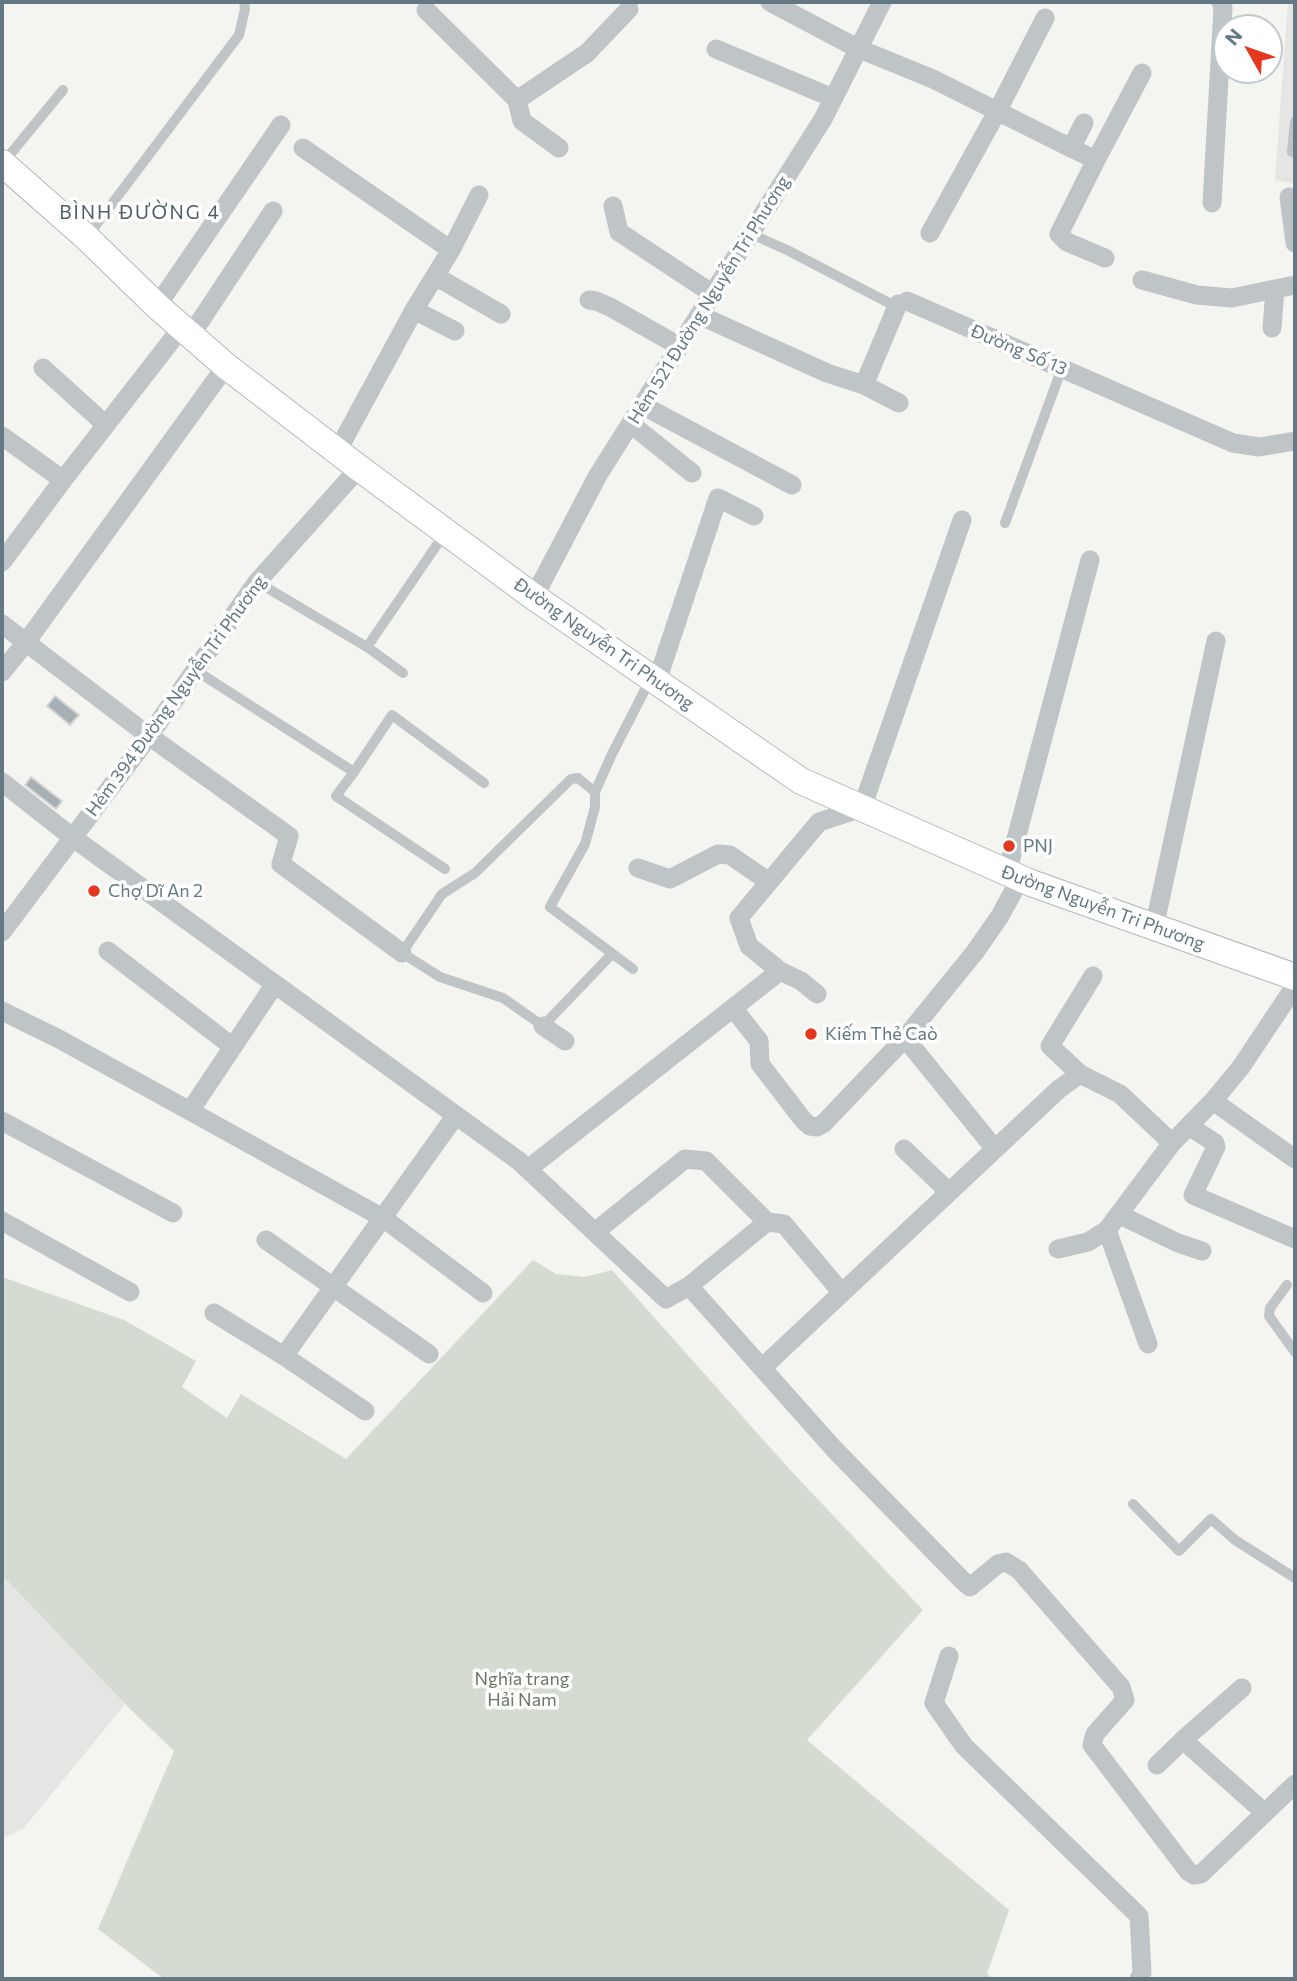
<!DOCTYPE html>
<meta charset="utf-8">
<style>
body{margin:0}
#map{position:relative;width:1297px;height:1981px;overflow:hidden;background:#f4f4f0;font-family:Commissioner,sans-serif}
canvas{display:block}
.frame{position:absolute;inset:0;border:4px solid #637882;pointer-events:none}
.north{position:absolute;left:1213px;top:14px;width:70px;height:70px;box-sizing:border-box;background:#fff;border:2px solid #c1c9cd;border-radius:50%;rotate:310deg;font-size:19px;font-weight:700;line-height:28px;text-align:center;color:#637882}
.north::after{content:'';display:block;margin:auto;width:24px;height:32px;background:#e43720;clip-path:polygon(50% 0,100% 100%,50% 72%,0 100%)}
</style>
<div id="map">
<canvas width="1297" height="1981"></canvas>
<div class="frame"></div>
<div class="north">N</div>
</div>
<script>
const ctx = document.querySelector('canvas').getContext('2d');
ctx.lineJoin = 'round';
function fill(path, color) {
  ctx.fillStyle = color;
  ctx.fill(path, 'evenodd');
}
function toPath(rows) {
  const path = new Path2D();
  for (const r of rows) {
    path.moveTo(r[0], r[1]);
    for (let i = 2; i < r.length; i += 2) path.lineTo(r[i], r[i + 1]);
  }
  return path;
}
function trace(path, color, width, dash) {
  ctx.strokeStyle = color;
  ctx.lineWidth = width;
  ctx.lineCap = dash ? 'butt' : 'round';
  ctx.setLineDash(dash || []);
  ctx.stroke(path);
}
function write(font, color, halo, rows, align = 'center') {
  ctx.font = font + ' Commissioner,sans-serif';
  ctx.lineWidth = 7;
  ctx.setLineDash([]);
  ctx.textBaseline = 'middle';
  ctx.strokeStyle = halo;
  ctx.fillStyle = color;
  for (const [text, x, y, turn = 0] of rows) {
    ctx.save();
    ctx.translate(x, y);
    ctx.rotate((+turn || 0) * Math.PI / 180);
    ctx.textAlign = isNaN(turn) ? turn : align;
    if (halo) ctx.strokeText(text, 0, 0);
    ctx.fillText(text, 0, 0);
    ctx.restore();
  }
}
fill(toPath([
 [1288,2,1295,2,1295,184,1275,180],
 [2,1575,125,1704,24,1828,2,1839]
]), '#e5e5e4');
fill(toPath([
 [533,1260,556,1274,585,1277,612,1270,792,1472,923,1610,807,1740,1009,1910,987,1974,994,1979,164,1979,98,1929,174,1751,125,1704,2,1575,2,1277,124,1320,196,1361,182,1387,227,1418,241,1394,346,1459]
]), '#d6dbd1');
const building = toPath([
 [55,696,79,715,70,725,47,706,55,696],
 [31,777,62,801,56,809,25,785,31,777]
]);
fill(building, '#a6b0b4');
trace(building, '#d5d5d3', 2);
const secondary = toPath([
 [2,163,86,237,157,306,226,366,359,468,534,597,801,781,1031,883,1295,977]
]);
trace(secondary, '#b1b8bb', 28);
trace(toPath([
 [1295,121,1292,152,1295,153],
 [3,163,63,90],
 [751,234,787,250,893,305,897,304],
 [87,237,239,35,245,9,244,2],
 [1005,523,1062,368],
 [257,582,367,647,403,673],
 [367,647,445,533],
 [195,670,354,772,336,796,445,869],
 [354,772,392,715,484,783],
 [595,792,578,778,571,779,475,873,442,894,402,953,440,977,503,998,543,1026,612,954],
 [633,969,550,907,585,844,595,807,595,792,612,754,651,678],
 [1287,1285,1270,1308,1269,1316,1295,1352],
 [1133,1504,1179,1551,1211,1519,1235,1540,1295,1578]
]), '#bfc4c6', 10);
trace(toPath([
 [770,2,857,48,933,79,1071,148,1084,123],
 [426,10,517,100,587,53,629,9],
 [716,49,833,98],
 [517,100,522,121,559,148],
 [303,148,451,250],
 [1071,148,1096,160,1142,73],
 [1096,160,1059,234,1067,242,1105,258],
 [1289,197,1295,243],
 [1212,203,1223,8,1221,2],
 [613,206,619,232,713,294],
 [930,233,998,110,1045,18],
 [435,276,501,314],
 [1142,280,1197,295,1232,298,1275,289],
 [589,300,596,301,610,307,679,346],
 [907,301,1233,443,1259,447,1295,441],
 [157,306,281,125],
 [414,310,455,331],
 [699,315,827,373,864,385,898,304],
 [1272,328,1275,289,1295,285],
 [191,335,273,211],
 [43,368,106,425],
 [864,385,899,403],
 [642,405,792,485],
 [631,424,692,473],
 [2,436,63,480,182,327],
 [338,450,414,310,451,250,479,195],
 [2,562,63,480],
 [534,597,598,475,823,119,882,2],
 [2,624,149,736,289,836,281,864,402,953],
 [2,672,27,641,226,366],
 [657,681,718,498,754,516],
 [2,782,72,837,519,1161,666,1299,689,1286,767,1222],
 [638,868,670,879,718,854,730,855,769,882],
 [1007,873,1090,560],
 [1154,928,1216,641],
 [2,932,149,736,257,582,359,468],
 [108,951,233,1047],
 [780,971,801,981,817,994],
 [275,984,190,1111,383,1218,483,1293],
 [733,1008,759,1041,760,1064,804,1121,810,1126,817,1127,824,1123,905,1038,975,952,1000,916,1020,879],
 [2,1011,59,1039,190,1111],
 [543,1026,565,1041],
 [905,1038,995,1149],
 [1080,1074,1050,1046,1093,976],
 [1213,1101,1295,1159],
 [2,1121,173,1213],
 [1189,1126,1215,1143,1216,1147,1193,1195,1295,1239],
 [1172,1143,1213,1101,1241,1067,1295,986],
 [904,1149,949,1192],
 [528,1169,780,971,749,946,739,918,819,822,862,808,962,520],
 [1120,1215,1178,1243,1202,1251],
 [2,1221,130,1292],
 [595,1232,685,1159,706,1161,767,1222,784,1224,842,1293],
 [266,1240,429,1354],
 [1058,1249,1088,1242,1107,1230],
 [689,1286,835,1450,962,1580,970,1587,998,1564,1006,1562,1019,1570,1121,1687,1125,1700,1095,1734,1092,1745,1188,1871,1194,1875,1201,1874,1295,1784],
 [214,1313,284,1356,365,1411],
 [284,1356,456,1115],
 [762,1368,1059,1089,1080,1074,1120,1094,1172,1143,1107,1230,1148,1344],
 [949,1656,934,1703,964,1746,1139,1916,1142,1973,1139,1979],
 [1242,1688,1183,1740,1265,1813],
 [1157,1765,1183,1740]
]), '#bfc4c6', 19);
trace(secondary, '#fff', 26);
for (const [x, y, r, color] of [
 [1009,846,7,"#e43720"],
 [94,891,7,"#e43720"],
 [811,1034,7,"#e43720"]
]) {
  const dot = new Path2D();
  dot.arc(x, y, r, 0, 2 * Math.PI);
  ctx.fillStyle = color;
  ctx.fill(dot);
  trace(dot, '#fff', 2.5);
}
write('18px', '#637882', '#fff', [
 ["Hẻm 521 Đường Nguyễn Tri Phương",709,300,-58],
 ["Đường Số 13",1019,350,23],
 ["Đường Nguyễn Tri Phương",604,644,35],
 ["Hẻm 394 Đường Nguyễn Tri Phương",176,696,-54],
 ["Đường Nguyễn Tri Phương",1103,908,20]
]);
write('18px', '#637882', '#fff', [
 ["PNJ",1023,846],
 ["Chợ Dĩ An 2",108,891],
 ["Kiếm Thẻ Caò",825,1034]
], 'left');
write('18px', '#697962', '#fff', [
 ["Nghĩa trang",522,1679],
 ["Hải Nam",522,1700]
]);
ctx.letterSpacing = '2px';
write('19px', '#516067', '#fff', [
 ["BÌNH ĐƯỜNG 4",140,213]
]);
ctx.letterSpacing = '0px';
</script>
